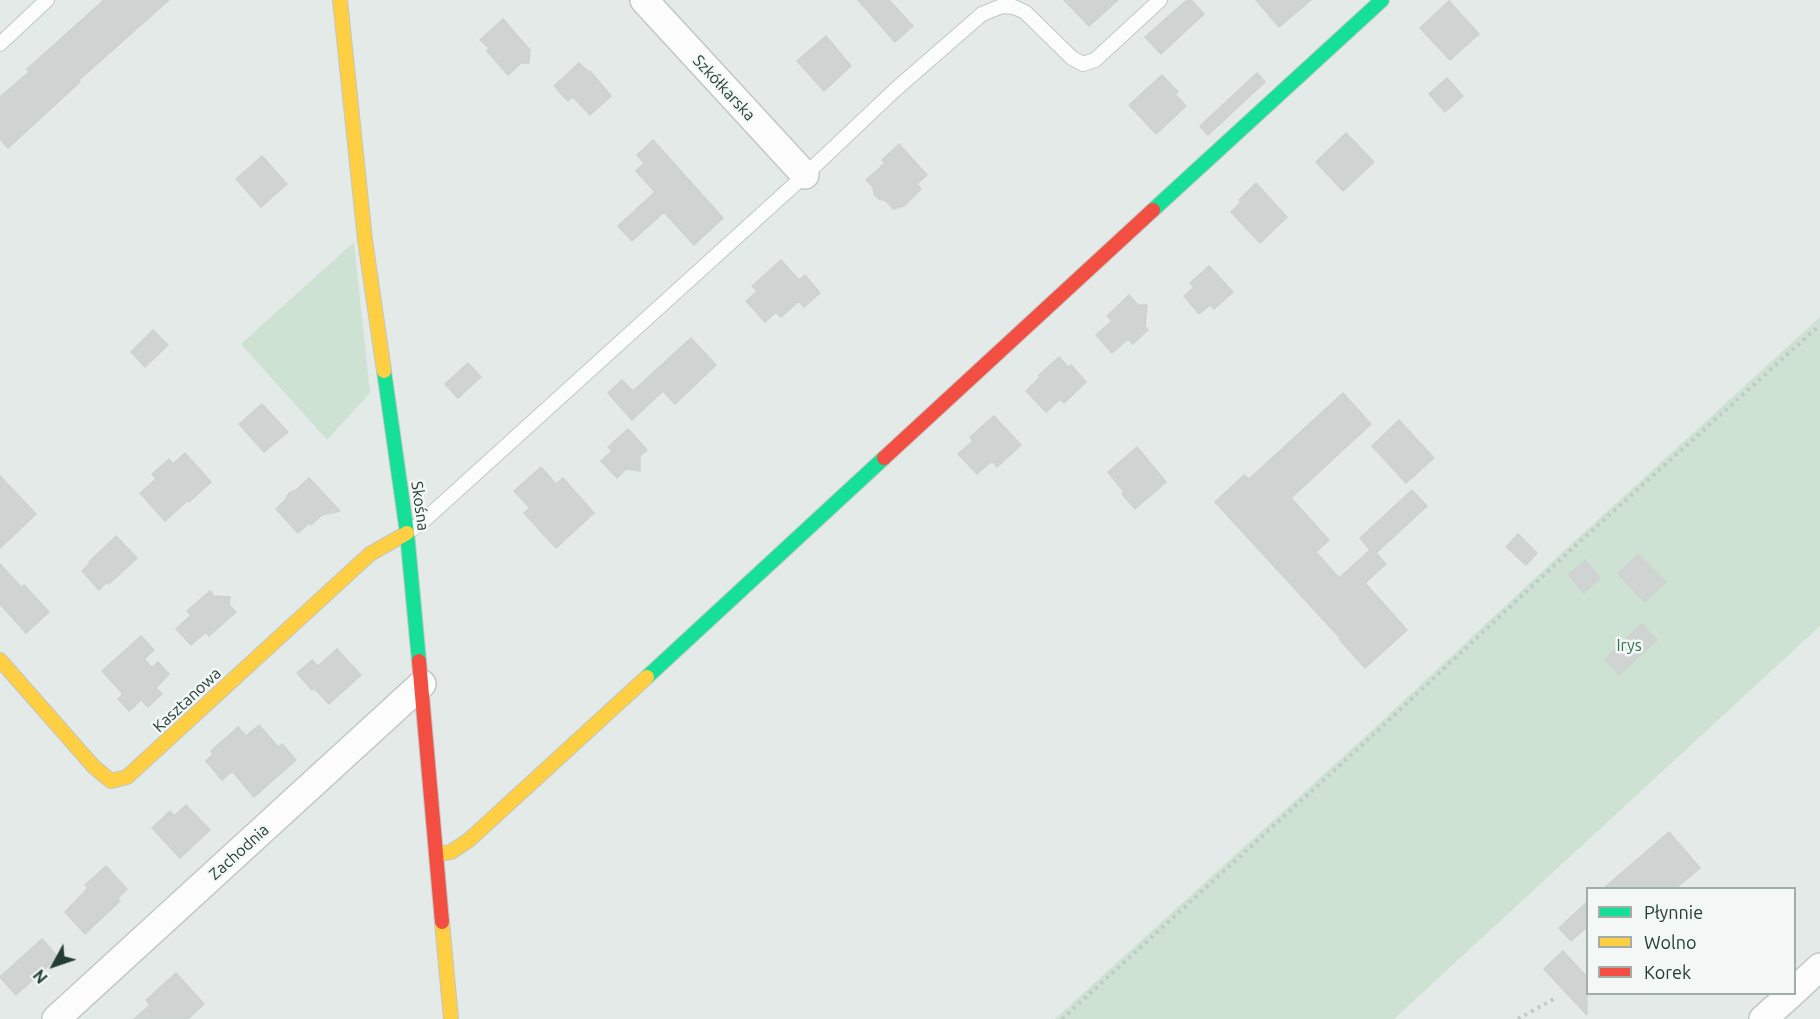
<!DOCTYPE html>
<meta charset="utf-8">
<style>
body{margin:0}
#map{position:relative;width:1820px;height:1019px;overflow:hidden;background:#e4eae7;font-family:Ubuntu,sans-serif}
canvas{display:block}
.legend{position:absolute;left:1586px;top:887px;width:210px;height:108px;box-sizing:border-box;background:#f3f8f6;border:2px solid #a0ada9;margin:0;padding:8px 10px;list-style:none;font-size:18px;color:#233c35}
.legend li{display:flex;align-items:center;gap:12px;height:30px}
.legend b{width:30px;border:2px solid #a0ada9}
.north{position:absolute;left:24px;top:935px;width:60px;height:60px;-webkit-text-stroke:4px #f3f8f6;paint-order:stroke;rotate:230deg;font-size:16px;font-weight:700;line-height:24px;text-align:center;color:#233c35}
.north::after{content:'';display:block;margin:auto;width:21px;height:27px;background:#233c35;clip-path:polygon(50% 0,100% 100%,50% 72%,0 100%)}
</style>
<div id="map">
<canvas width="1820" height="1019"></canvas>
<ul class="legend">
<li><b style="height:8px;background:#16e098"></b>Płynnie</li>
<li><b style="height:8px;background:#ffcf43"></b>Wolno</li>
<li><b style="height:8px;background:#f24e42"></b>Korek</li>
</ul>
<div class="north">N</div>
</div>
<script>
const ctx = document.querySelector('canvas').getContext('2d');
ctx.lineJoin = 'round';
function fill(path, color) {
  ctx.fillStyle = color;
  ctx.fill(path, 'evenodd');
}
function toPath(rows) {
  const path = new Path2D();
  for (const r of rows) {
    path.moveTo(r[0], r[1]);
    for (let i = 2; i < r.length; i += 2) path.lineTo(r[i], r[i + 1]);
  }
  return path;
}
function trace(path, color, width, dash) {
  ctx.strokeStyle = color;
  ctx.lineWidth = width;
  ctx.lineCap = dash ? 'butt' : 'round';
  ctx.setLineDash(dash || []);
  ctx.stroke(path);
}
function write(font, color, halo, rows, align = 'center') {
  ctx.font = font + ' Ubuntu,sans-serif';
  ctx.lineWidth = 5;
  ctx.setLineDash([]);
  ctx.textBaseline = 'middle';
  ctx.strokeStyle = halo;
  ctx.fillStyle = color;
  for (const [text, x, y, turn = 0] of rows) {
    ctx.save();
    ctx.translate(x, y);
    ctx.rotate((+turn || 0) * Math.PI / 180);
    ctx.textAlign = isNaN(turn) ? turn : align;
    if (halo) ctx.strokeText(text, 0, 0);
    ctx.fillText(text, 0, 0);
    ctx.restore();
  }
}
fill(toPath([
 [354,242,370,393,327,440,241,344],
 [1820,317,1820,626,1394,1019,1055,1019,1369,733,1567,548]
]), '#cee2d4');
const building = toPath([
 [104,0,169,0,79,80,80,82,8,148,0,139,0,97,29,72,27,69,104,0],
 [858,0,889,0,913,26,895,42,858,0],
 [1064,0,1118,0,1089,26,1064,0],
 [1187,0,1191,0,1204,14,1161,54,1145,37,1187,0],
 [1256,0,1311,0,1279,27,1256,0],
 [1449,1,1479,34,1450,60,1420,28,1449,1],
 [503,19,530,50,529,63,521,63,508,75,487,51,489,48,480,40,503,19],
 [826,36,851,66,824,91,797,61,826,36],
 [579,63,589,72,590,71,611,96,590,115,573,97,568,101,554,86,579,63],
 [1257,73,1265,82,1208,135,1200,126,1257,73],
 [1162,75,1178,92,1175,94,1186,106,1156,134,1129,105,1162,75],
 [1447,78,1463,96,1445,112,1429,94,1447,78],
 [1346,133,1374,162,1343,191,1316,162,1346,133],
 [653,140,723,218,694,245,664,212,632,241,618,226,655,192,636,171,644,163,637,155,653,140],
 [899,144,927,175,917,184,921,189,904,206,893,209,886,201,879,199,874,194,873,187,866,180,885,163,882,160,899,144],
 [262,156,287,184,261,207,236,179,262,156],
 [1256,183,1287,217,1260,243,1231,212,1241,202,1239,200,1256,183],
 [781,260,799,280,805,275,820,293,804,307,799,301,781,317,776,312,765,322,746,301,757,291,752,286,781,260],
 [1209,266,1233,292,1214,309,1210,305,1199,314,1184,296,1194,287,1190,283,1209,266],
 [1129,295,1138,305,1147,305,1145,326,1148,330,1133,344,1128,339,1112,353,1096,335,1112,321,1107,316,1129,295],
 [153,330,168,345,145,367,131,352,153,330],
 [691,338,716,365,675,404,663,391,632,420,608,393,622,380,633,391,691,338],
 [1059,357,1069,368,1071,365,1086,382,1064,403,1060,399,1046,412,1026,391,1040,377,1039,375,1059,357],
 [468,363,481,377,458,398,445,384,468,363],
 [1343,393,1371,424,1291,498,1329,540,1316,552,1339,578,1370,550,1360,538,1412,490,1427,506,1376,553,1386,564,1365,583,1407,630,1365,668,1339,639,1340,638,1215,502,1244,475,1249,479,1343,393],
 [262,404,288,432,264,452,239,424,262,404],
 [994,416,1021,445,997,467,992,461,977,474,958,454,973,441,970,437,994,416],
 [1399,420,1434,458,1406,483,1372,446,1399,420],
 [628,429,647,450,640,456,640,471,626,469,617,478,601,461,612,451,608,447,628,429],
 [1137,447,1166,482,1135,509,1122,494,1124,492,1108,472,1137,447],
 [185,453,211,482,189,502,187,501,165,521,140,493,156,479,152,474,169,459,173,464,185,453],
 [541,467,556,484,563,478,594,513,556,548,524,513,530,508,514,491,541,467],
 [0,476,36,514,0,548,0,476],
 [309,478,340,511,322,515,311,525,309,523,298,533,276,509,286,499,289,493,296,490,309,478],
 [1518,534,1537,553,1526,565,1506,547,1518,534],
 [116,536,137,558,109,584,107,582,99,590,82,571,90,563,89,562,116,536],
 [1638,554,1666,582,1645,602,1618,574,1638,554],
 [1585,560,1600,578,1584,593,1568,575,1585,560],
 [0,564,21,587,24,585,49,612,26,633,0,604,0,564],
 [210,591,214,596,230,597,229,605,236,612,209,636,206,632,191,645,176,629,191,615,187,611,210,591],
 [1642,624,1657,640,1619,675,1605,659,1642,624],
 [141,636,154,650,144,659,152,668,158,662,169,674,156,688,162,694,148,707,141,700,129,711,118,699,123,694,102,671,141,636],
 [337,649,361,675,329,704,314,688,312,690,297,673,312,660,318,666,337,649],
 [259,725,278,747,282,744,296,760,254,797,232,771,222,780,206,761,213,754,211,751,238,727,246,736,259,725],
 [186,805,210,830,180,858,152,828,170,811,174,816,186,805],
 [1669,832,1700,868,1676,888,1604,888,1669,832],
 [106,866,127,889,118,898,120,901,85,934,65,912,88,888,85,885,106,866],
 [1587,902,1587,927,1571,941,1559,928,1587,902],
 [42,939,58,957,16,995,0,977,42,939],
 [1563,951,1587,977,1587,1015,1544,969,1563,951],
 [176,973,204,1004,188,1019,134,1019,150,1005,146,1000,176,973]
]);
fill(building, '#cfd3d2');
trace(building, '#cdd3d0', 1.5);
const lane = toPath([
 [0,44,47,0],
 [407,533,420,524,805,175,896,89,982,14,1002,6,1014,7,1025,12,1072,58,1083,64,1095,60,1160,0]
]);
const street = toPath([
 [644,0,805,175],
 [1794,991,1820,967],
 [56,1019,422,684],
 [1763,1019,1791,994]
]);
const fast = toPath([
 [1153,210,1382,0],
 [384,371,407,533,419,661],
 [647,677,884,458]
]);
const slow = toPath([
 [340,0,365,240,384,371],
 [0,660,94,767,111,781,127,777,370,554,407,533],
 [437,854,451,852,469,840,647,677],
 [442,922,451,1019]
]);
const jam = toPath([
 [884,458,1153,210],
 [419,661,442,922]
]);
trace(lane, '#c1c7c4', 16);
trace(street, '#c1c7c4', 30);
trace(fast, '#c0c7c4', 16);
trace(slow, '#c0c7c4', 16);
trace(jam, '#c0c7c4', 16);
trace(toPath([
 [1062,1019,1372,736,1575,546,1820,325],
 [1518,1019,1554,999]
]), '#c1cac5', 4, [3, 4.5]);
trace(lane, '#fbfcfb', 14);
trace(street, '#fbfcfb', 27);
trace(fast, '#16e098', 14);
trace(slow, '#ffcf43', 14);
trace(jam, '#f24e42', 14);
write('16px', '#233c35', '#f3f8f6', [
 ["Szkółkarska",724,88,47],
 ["Skośna",420,506,82],
 ["Kasztanowa",187,700,-43],
 ["Zachodnia",239,852,-42]
]);
write('16px', '#2f7149', '#f3f8f6', [
 ["Irys",1629,646]
]);
</script>
